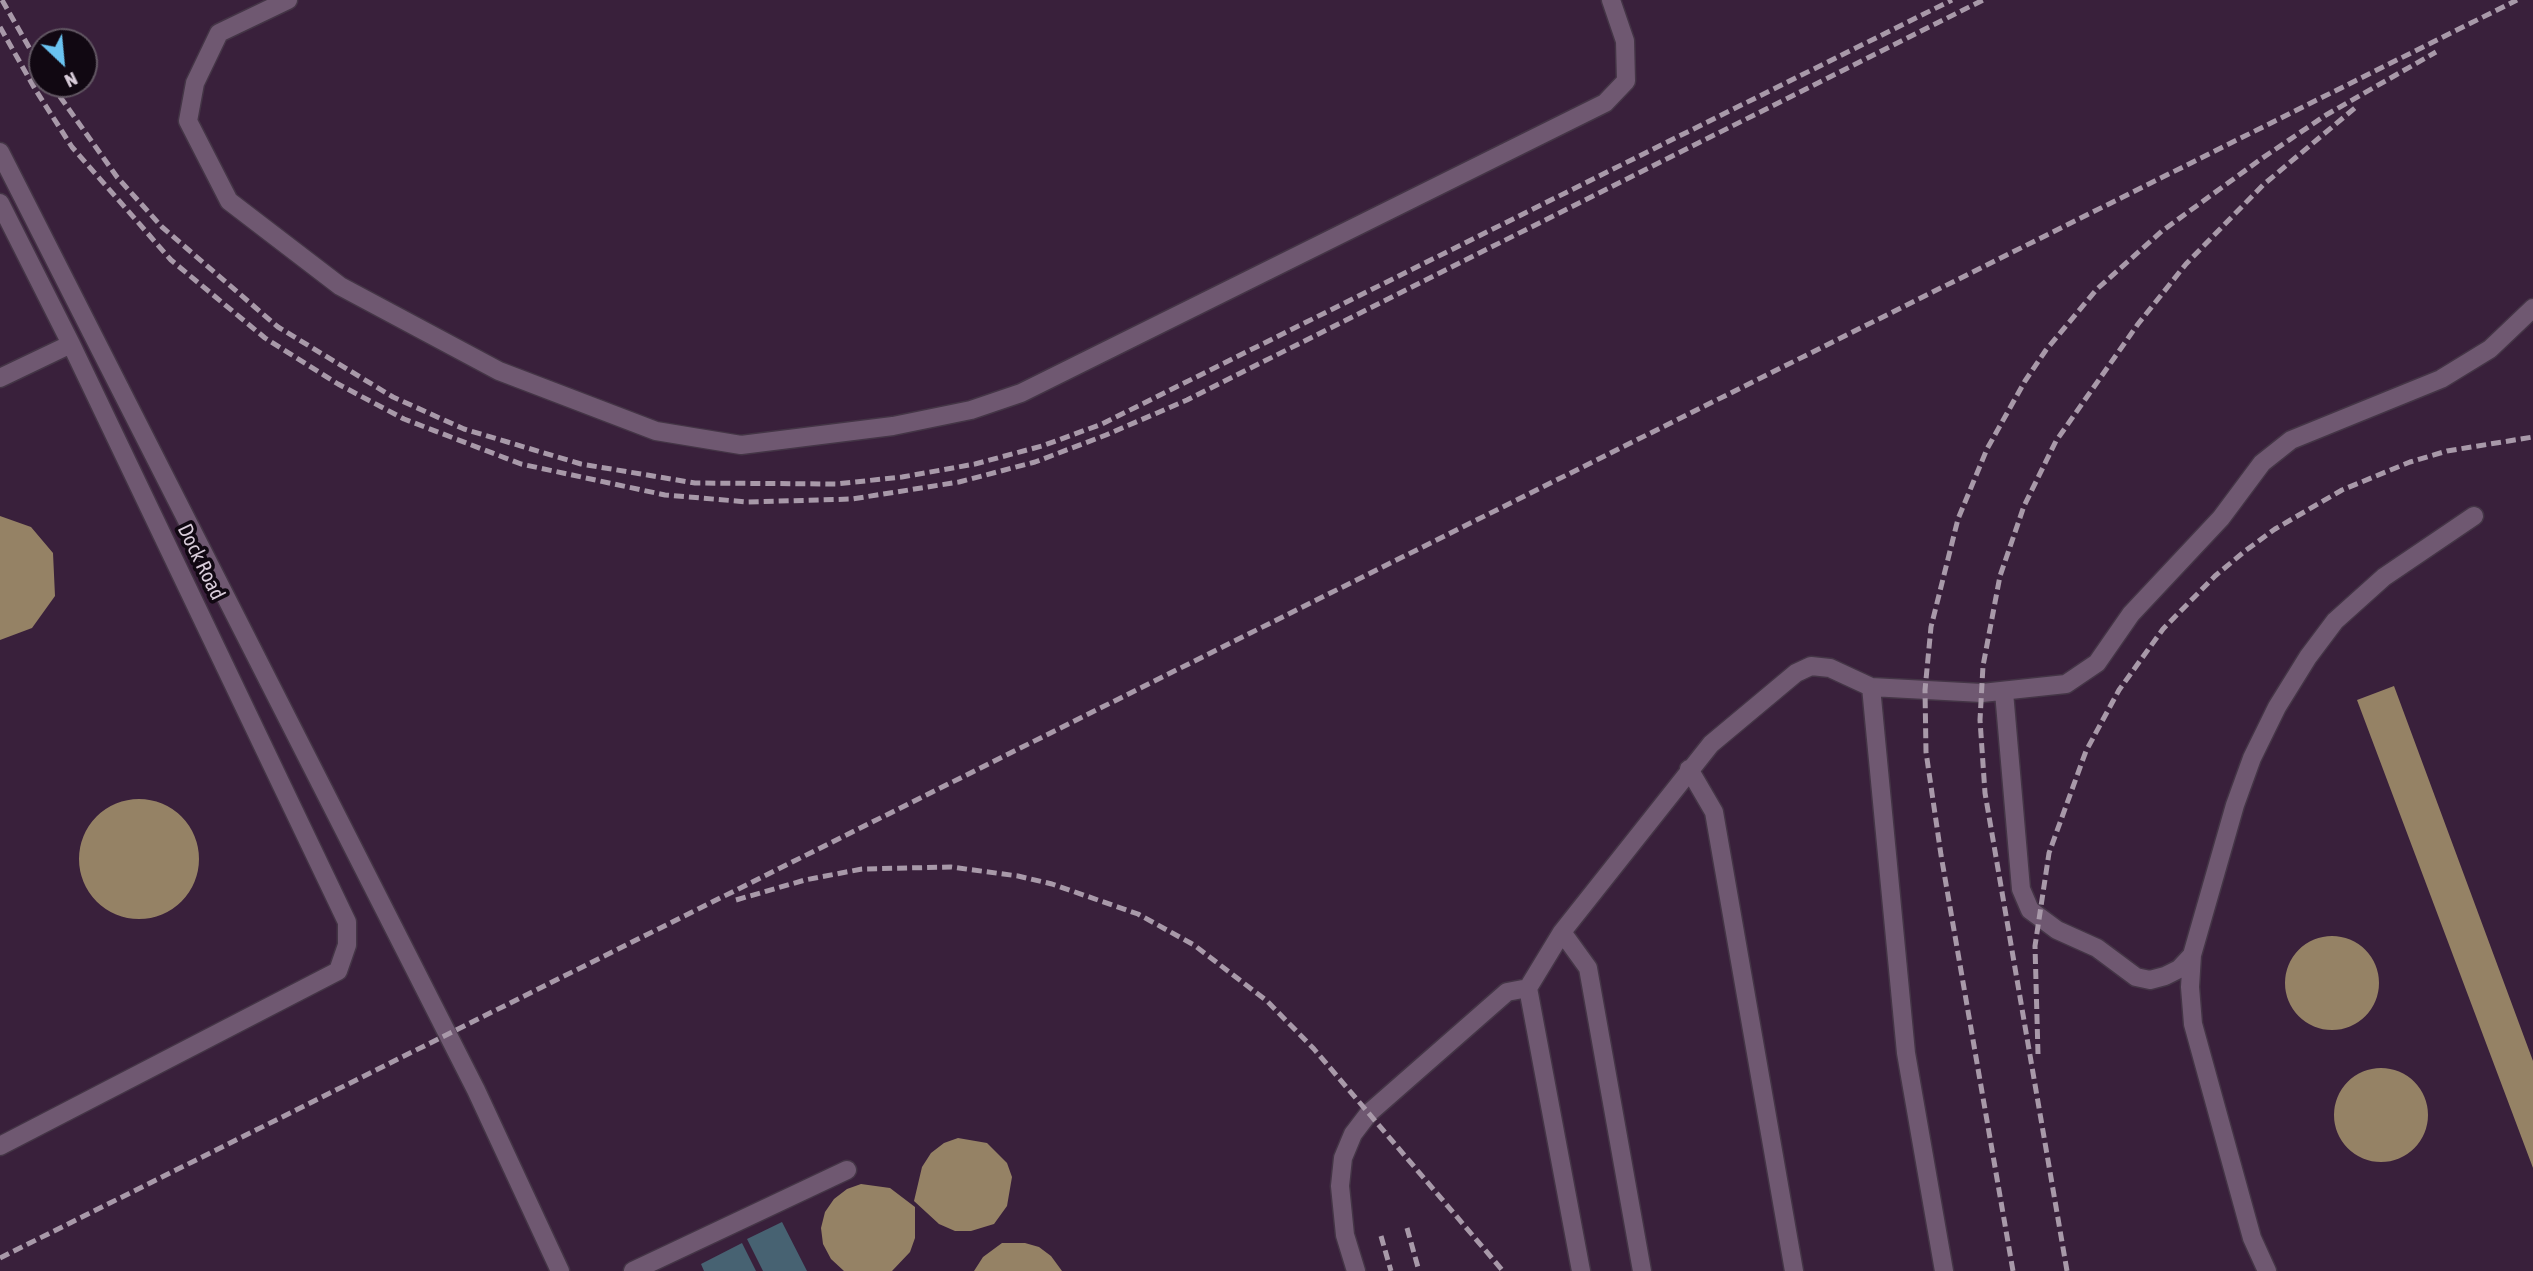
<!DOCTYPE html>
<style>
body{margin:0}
#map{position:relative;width:2533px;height:1271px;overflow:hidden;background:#2e1a2f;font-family:"Asap Condensed",sans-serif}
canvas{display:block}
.north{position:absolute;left:28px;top:28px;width:70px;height:70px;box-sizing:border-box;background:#110812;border:2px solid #615662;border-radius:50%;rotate:154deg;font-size:19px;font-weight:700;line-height:28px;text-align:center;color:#d9ccda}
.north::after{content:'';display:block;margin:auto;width:24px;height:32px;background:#6ac3f1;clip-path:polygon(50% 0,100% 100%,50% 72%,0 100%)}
</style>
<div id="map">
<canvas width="2533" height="1271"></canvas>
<div class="north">N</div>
</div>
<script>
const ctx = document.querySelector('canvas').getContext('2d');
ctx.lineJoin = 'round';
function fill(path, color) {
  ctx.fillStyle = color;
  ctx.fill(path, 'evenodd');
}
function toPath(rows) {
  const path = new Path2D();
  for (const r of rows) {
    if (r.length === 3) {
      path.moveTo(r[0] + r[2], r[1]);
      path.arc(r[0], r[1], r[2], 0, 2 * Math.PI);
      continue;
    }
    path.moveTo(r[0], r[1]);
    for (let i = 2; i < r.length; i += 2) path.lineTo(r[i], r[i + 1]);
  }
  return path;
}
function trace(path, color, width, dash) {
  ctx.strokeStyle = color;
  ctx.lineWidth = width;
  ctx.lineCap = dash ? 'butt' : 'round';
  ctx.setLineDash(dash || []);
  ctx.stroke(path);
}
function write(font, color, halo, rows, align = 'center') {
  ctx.font = font + ' "Asap Condensed",sans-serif';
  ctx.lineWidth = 7;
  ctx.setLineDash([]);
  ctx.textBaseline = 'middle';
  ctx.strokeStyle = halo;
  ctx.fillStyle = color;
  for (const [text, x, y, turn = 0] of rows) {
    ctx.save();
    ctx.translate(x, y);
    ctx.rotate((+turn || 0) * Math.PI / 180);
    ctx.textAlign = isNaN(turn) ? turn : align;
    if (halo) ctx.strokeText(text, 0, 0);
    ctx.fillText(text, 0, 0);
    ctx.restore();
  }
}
fill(toPath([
 [0,0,2533,0,2533,1271,0,1271],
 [42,42,84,42,84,84,42,84]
]), '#39203b');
fill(toPath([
 [782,1222,807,1271,763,1271,747,1239],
 [742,1243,756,1271,704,1271,701,1264]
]), '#476272');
fill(toPath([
 [0,516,31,527,53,553,55,596,32,628,0,640],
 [2394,686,2533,1061,2533,1168,2357,700],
 [139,859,60],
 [2332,983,47],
 [2381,1115,47],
 [958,1138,987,1143,1007,1163,1012,1177,1007,1206,994,1224,971,1231,955,1231,939,1224,914,1201,922,1167,931,1153,944,1143],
 [861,1184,890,1188,915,1207,915,1238,910,1252,892,1271,844,1271,831,1259,823,1244,821,1228,825,1212,834,1199,847,1189],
 [1002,1243,1025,1243,1039,1247,1051,1256,1062,1271,974,1271,983,1257]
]), '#958265');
const minor = toPath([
 [288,0,219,33,195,83,188,121,229,201,340,286,499,371,656,431,741,445,893,426,971,410,1021,393,1605,103,1626,81,1625,41,1611,0],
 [0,152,476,1090,560,1271],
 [0,203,71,344,347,922,347,945,338,971,0,1146],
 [0,378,71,344],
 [1871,687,1906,1053,1944,1271],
 [2004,692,2021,889,2030,910,2057,930,2097,948,2136,977,2150,980,2165,976,2179,969,2192,955],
 [1689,769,1714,812,1794,1271],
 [1562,932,1588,968,1642,1271],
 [633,1271,847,1170],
 [1356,1271,1345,1235,1340,1186,1343,1158,1353,1134,1369,1113,1507,992,1528,988],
 [1581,1271,1528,988,1562,932,1711,744,1796,673,1811,666,1830,668,1871,687,1982,693,2066,684,2097,663,2131,614,2221,518,2262,463,2291,440,2441,379,2490,349,2533,308],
 [2267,1271,2252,1238,2193,1024,2190,987,2192,955,2235,805,2252,758,2277,707,2308,657,2335,621,2384,577,2474,516]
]);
trace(minor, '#443546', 21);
trace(minor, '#6f5871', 18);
trace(toPath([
 [2,0,42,70],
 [0,27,35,89,72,147,171,260,265,338,338,384,404,419,521,464,665,495,748,502,852,499,959,482,1035,462,1106,435,1187,400,1983,0],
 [51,84,117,177,162,227,278,327,393,397,464,429,581,464,695,483,836,484,902,477,975,464,1042,446,1102,424,1952,0],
 [736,900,805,880,862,869,951,867,1018,876,1052,884,1138,914,1194,945,1267,1001,1314,1049,1503,1271],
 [2038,1054,2035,946,2049,853,2086,751,2119,690,2163,629,2215,576,2245,551,2275,529,2342,490,2410,462,2447,451,2533,437],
 [1407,1228,1419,1271],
 [1381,1236,1391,1271],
 [0,1258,2517,0],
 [2013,1271,1941,855,1926,752,1925,690,1931,627,1958,519,1987,449,2025,381,2046,350,2097,289,2162,231,2261,159,2326,115,2436,52],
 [2067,1271,1985,793,1980,720,1983,666,2000,576,2024,506,2056,441,2138,324,2186,264,2263,185,2356,107]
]), '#a899a9', 5, [10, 5]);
write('21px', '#d9ccda', '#110812', [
 ["Dock Road",201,562,64]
]);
</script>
